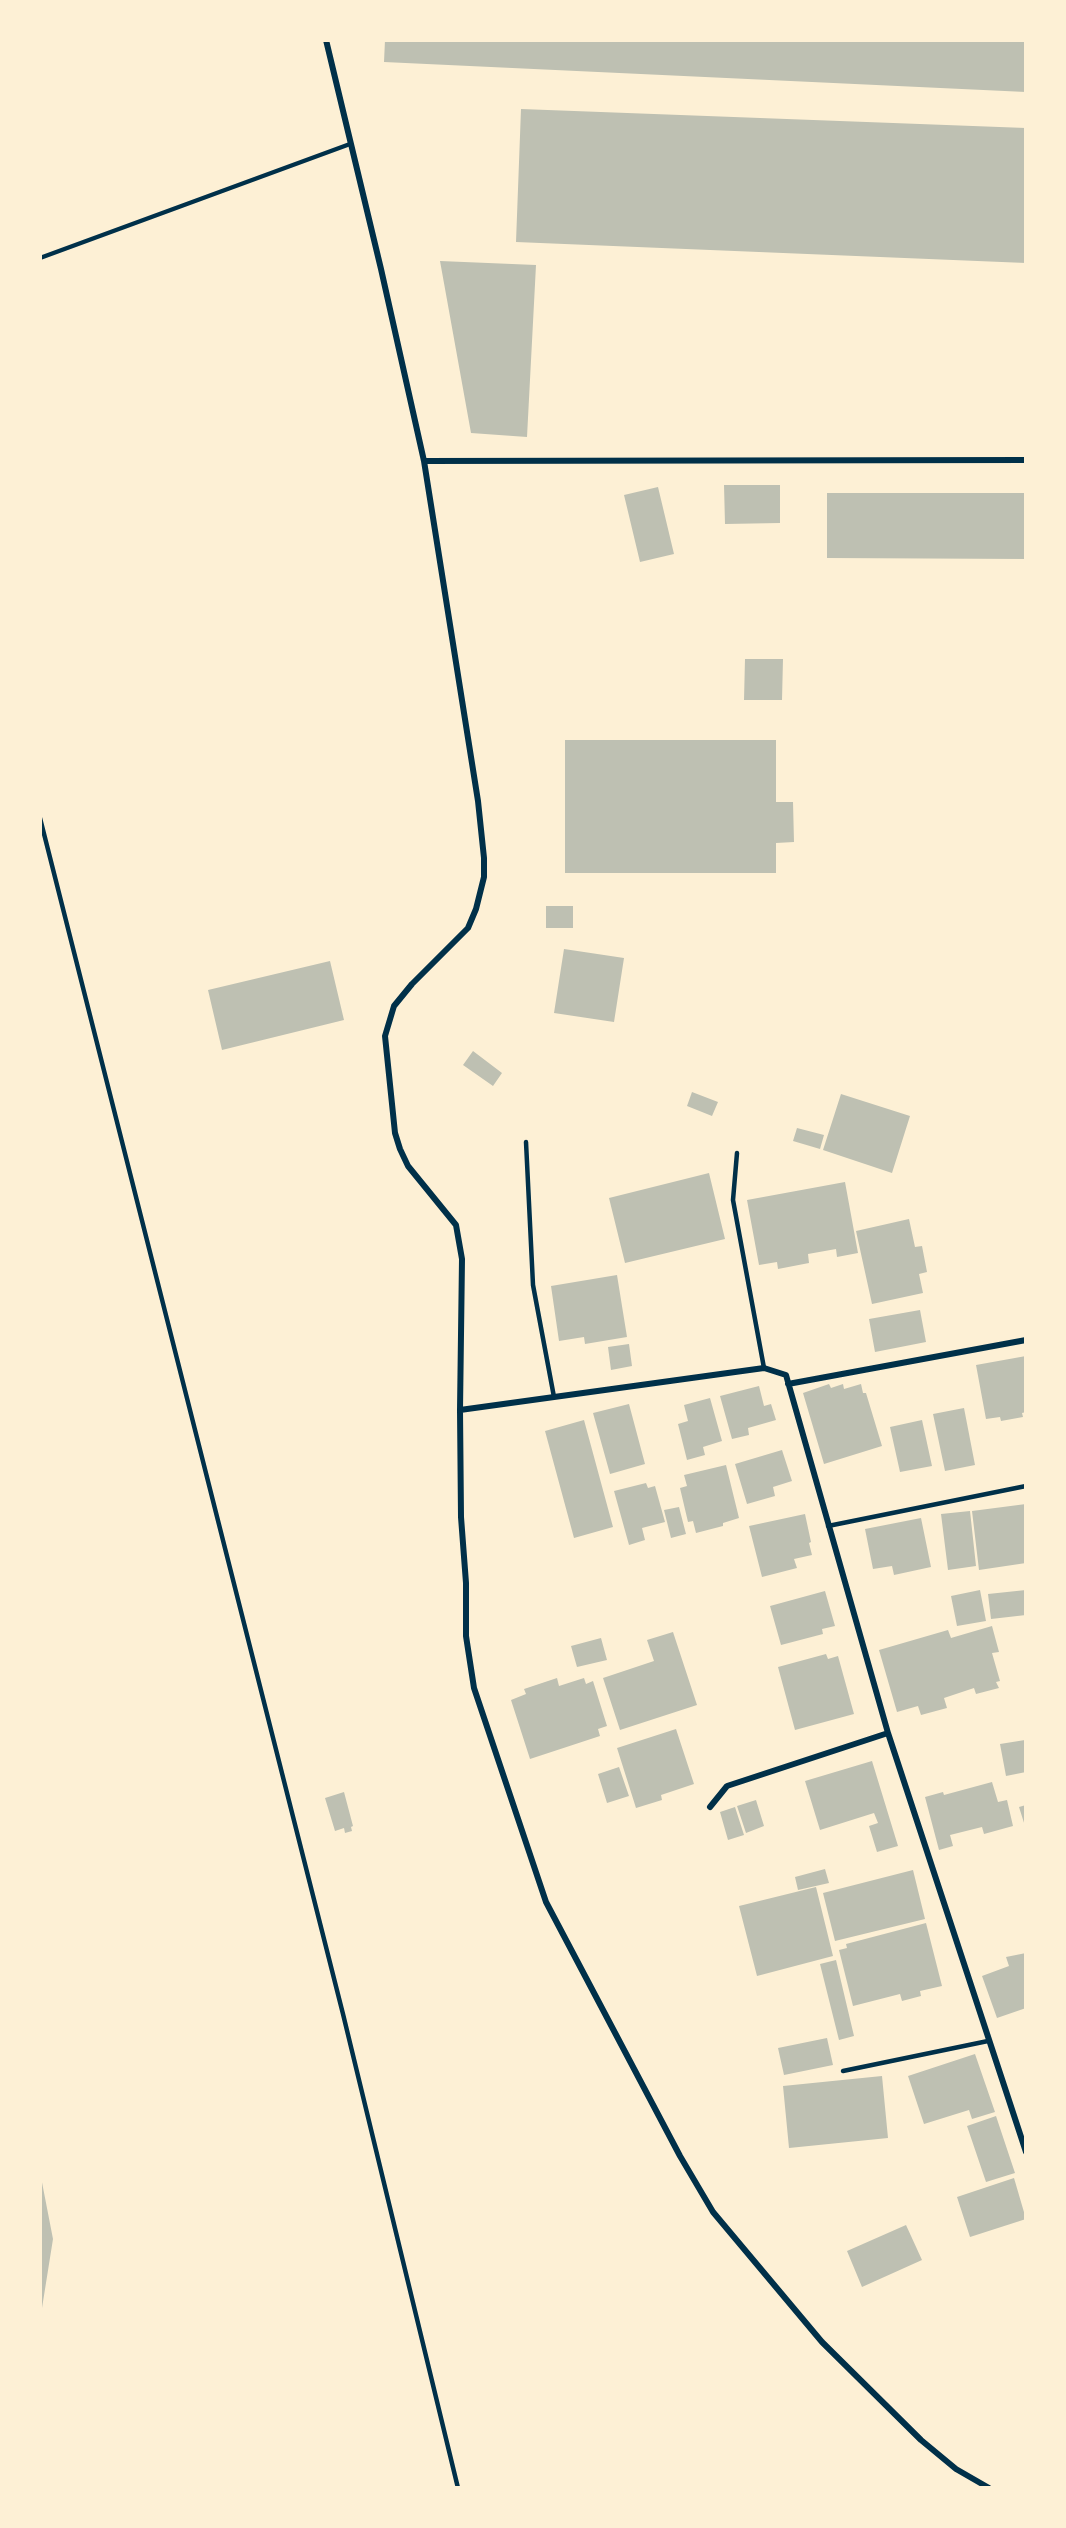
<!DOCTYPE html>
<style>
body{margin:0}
#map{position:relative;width:1066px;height:2528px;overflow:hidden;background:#fdf0d5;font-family:"Roboto Serif",serif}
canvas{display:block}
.frame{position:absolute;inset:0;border:42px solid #fdf0d5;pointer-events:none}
</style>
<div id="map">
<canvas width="1066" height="2528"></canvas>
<div class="frame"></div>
</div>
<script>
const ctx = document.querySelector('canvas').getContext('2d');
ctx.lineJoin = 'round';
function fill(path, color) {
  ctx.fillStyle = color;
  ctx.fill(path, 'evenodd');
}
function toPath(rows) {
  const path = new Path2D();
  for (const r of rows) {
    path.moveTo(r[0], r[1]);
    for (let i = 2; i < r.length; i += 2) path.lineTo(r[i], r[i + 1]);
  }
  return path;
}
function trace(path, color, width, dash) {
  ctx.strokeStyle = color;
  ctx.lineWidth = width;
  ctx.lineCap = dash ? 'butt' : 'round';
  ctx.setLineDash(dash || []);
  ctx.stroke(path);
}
fill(toPath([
 [385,40,1026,40,1026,92,384,62],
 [521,109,1026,128,1026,263,516,242],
 [440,261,536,265,527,437,471,433],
 [724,485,780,485,780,523,725,524],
 [658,487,674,554,640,562,624,495],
 [827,493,1026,493,1026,559,827,558],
 [745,659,783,659,782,700,744,700],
 [565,740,776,740,776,802,793,802,794,842,776,843,776,873,565,873],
 [546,906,573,906,573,928,546,928],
 [564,949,624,958,614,1022,554,1013],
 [330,961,344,1020,222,1050,208,990],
 [473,1051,502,1073,493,1086,463,1065],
 [692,1092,718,1102,712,1116,687,1106],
 [841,1094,910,1116,892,1173,823,1150],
 [797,1128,824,1135,820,1149,793,1141],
 [709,1173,725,1239,625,1263,609,1198],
 [845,1182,858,1253,837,1257,836,1249,808,1254,809,1263,778,1269,777,1262,759,1265,747,1200],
 [909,1219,915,1247,922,1246,927,1272,919,1274,923,1293,872,1304,856,1231],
 [617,1275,627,1337,585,1344,584,1337,559,1341,551,1286],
 [920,1310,926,1342,875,1352,869,1319],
 [629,1344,632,1366,611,1370,608,1347],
 [1026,1356,1026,1412,1022,1413,1023,1417,1001,1421,1000,1417,986,1419,976,1365],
 [829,1384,831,1388,843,1384,844,1389,861,1384,863,1393,866,1393,882,1446,824,1464,803,1393],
 [759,1386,764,1406,771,1404,776,1420,748,1428,749,1435,732,1439,720,1396],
 [710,1398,722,1441,703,1447,705,1455,687,1460,678,1424,688,1421,684,1405],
 [629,1404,645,1464,610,1474,593,1413],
 [964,1408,975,1465,945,1471,933,1414],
 [584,1420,613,1527,574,1538,545,1431],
 [922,1420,932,1466,900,1472,890,1427],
 [782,1450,792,1481,773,1487,775,1496,747,1504,735,1464],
 [726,1465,739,1518,723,1523,723,1526,696,1533,693,1521,688,1522,680,1488,687,1486,684,1475],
 [646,1483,648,1488,655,1486,665,1522,642,1528,645,1540,629,1545,614,1491],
 [1026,1504,1026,1563,979,1570,972,1511],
 [679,1507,686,1534,671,1538,664,1510],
 [970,1511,976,1566,948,1570,941,1514],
 [805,1514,811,1542,809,1543,812,1555,794,1559,797,1568,762,1577,749,1526],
 [921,1518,931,1567,894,1575,892,1566,873,1569,865,1529],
 [980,1590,986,1621,957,1626,951,1596],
 [1026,1590,1026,1615,991,1619,988,1594],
 [825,1591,835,1626,822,1629,823,1634,781,1645,770,1606],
 [992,1626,999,1652,992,1653,1000,1681,996,1682,999,1688,976,1694,974,1688,944,1698,947,1708,921,1715,918,1706,897,1712,879,1650,948,1630,951,1638],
 [673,1632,697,1705,620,1730,603,1678,654,1661,647,1640],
 [601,1638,607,1660,577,1667,571,1646],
 [826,1654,828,1659,838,1656,854,1714,795,1730,778,1667],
 [557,1678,559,1686,584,1678,586,1684,593,1681,607,1726,598,1729,600,1736,530,1759,511,1700,526,1694,524,1689],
 [676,1729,694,1784,661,1795,662,1800,636,1808,617,1748],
 [1025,1740,1026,1772,1006,1776,1000,1744],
 [872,1761,898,1846,877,1852,869,1826,878,1823,874,1813,820,1830,805,1781],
 [619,1767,629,1796,607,1803,598,1774],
 [992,1782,998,1802,1007,1800,1013,1826,984,1834,982,1827,950,1835,953,1846,939,1850,925,1797,943,1792,944,1795],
 [344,1792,353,1826,351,1827,352,1831,345,1833,344,1828,335,1831,325,1798],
 [756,1800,764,1826,746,1833,737,1806],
 [1026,1805,1026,1825,1025,1826,1019,1807],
 [735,1807,744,1835,728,1840,720,1812],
 [825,1869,829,1883,798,1890,795,1877],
 [913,1870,925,1919,835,1941,823,1893],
 [816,1887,833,1956,757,1976,739,1906],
 [926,1923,942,1986,920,1991,921,1996,902,2001,900,1994,853,2006,839,1950,847,1948,846,1944],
 [1026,1953,1026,2008,997,2018,982,1976,1009,1966,1006,1957],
 [836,1960,854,2036,839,2040,820,1964],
 [827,2038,833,2065,784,2075,778,2048],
 [975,2054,995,2112,972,2119,969,2110,924,2124,908,2076],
 [882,2076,888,2138,789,2148,783,2086],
 [996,2116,1015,2173,986,2182,967,2126],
 [40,2172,53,2239,42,2308,40,2308],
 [1014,2178,1026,2219,970,2237,957,2197],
 [906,2225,922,2260,862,2287,847,2251]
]), '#bec0b2');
trace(toPath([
 [40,258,350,144],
 [40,818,343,2014,458,2488],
 [526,1142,533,1285,554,1397],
 [737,1153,733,1200,764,1368],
 [828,1526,1026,1486],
 [843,2071,988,2041]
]), '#003049', 4.5);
trace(toPath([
 [326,40,381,269,424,461,478,801,484,858,484,877,476,909,468,928,412,984,394,1006,385,1036,395,1133,400,1149,408,1166,456,1225,462,1259,460,1410,461,1517,466,1583,466,1636,474,1688,546,1902,680,2156,713,2212,822,2342,921,2440,956,2469,989,2488],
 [424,461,1026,460],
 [788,1384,1026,1340],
 [460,1410,764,1368,786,1375,888,1733,1026,2152],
 [710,1807,727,1786,888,1733]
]), '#003049', 6);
</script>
